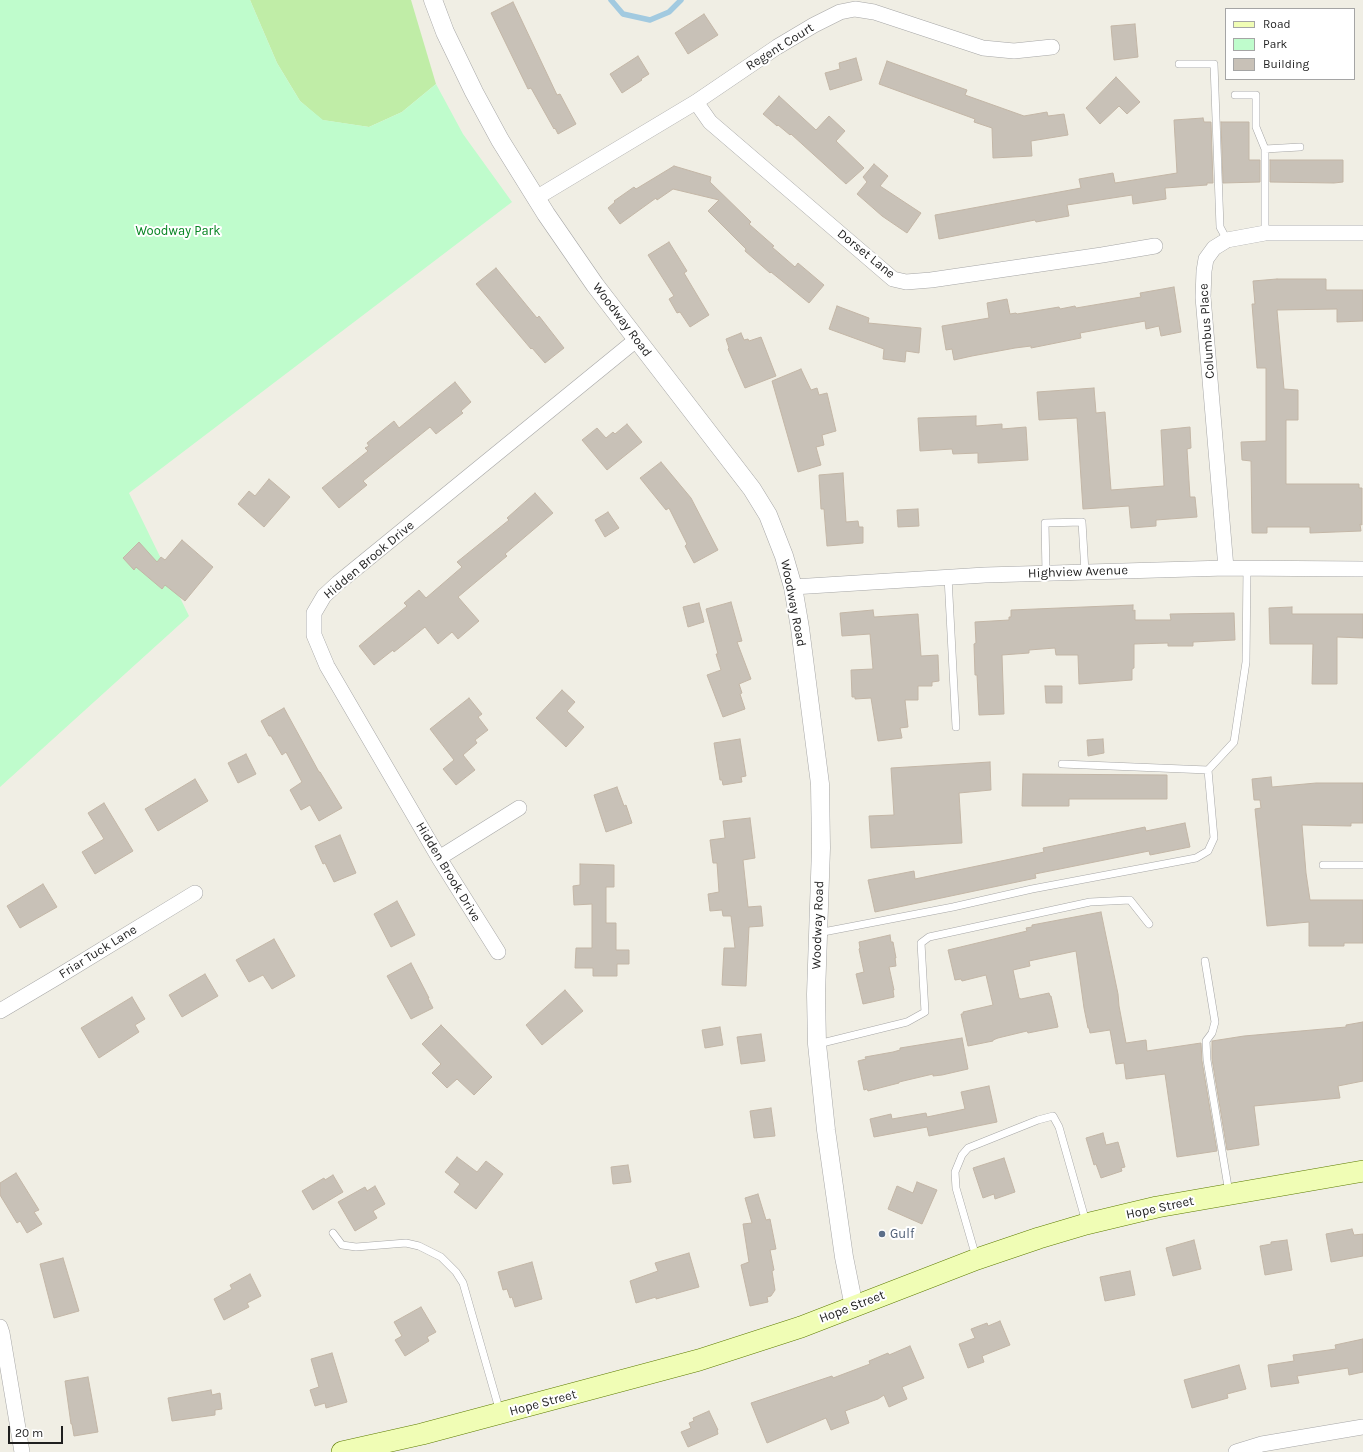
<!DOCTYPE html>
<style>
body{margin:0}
#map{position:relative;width:1363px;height:1452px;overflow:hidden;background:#f0eee4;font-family:Karla,sans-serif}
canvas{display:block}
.legend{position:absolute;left:1225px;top:8px;width:130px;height:72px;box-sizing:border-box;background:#fff;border:1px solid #a5a5a5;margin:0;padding:5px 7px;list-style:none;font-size:12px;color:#1f1f1f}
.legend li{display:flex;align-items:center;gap:8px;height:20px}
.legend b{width:20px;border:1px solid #a5a5a5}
.scale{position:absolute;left:8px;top:1426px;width:55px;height:18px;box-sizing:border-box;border:2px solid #1f1f1f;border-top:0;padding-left:5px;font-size:12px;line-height:14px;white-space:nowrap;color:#1f1f1f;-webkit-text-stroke:3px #fff;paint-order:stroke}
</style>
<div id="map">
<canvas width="1363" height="1452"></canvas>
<ul class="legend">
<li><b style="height:5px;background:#f0fdb5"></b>Road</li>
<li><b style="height:11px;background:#bffccc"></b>Park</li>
<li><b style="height:11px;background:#c8c1b7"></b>Building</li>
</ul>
<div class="scale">20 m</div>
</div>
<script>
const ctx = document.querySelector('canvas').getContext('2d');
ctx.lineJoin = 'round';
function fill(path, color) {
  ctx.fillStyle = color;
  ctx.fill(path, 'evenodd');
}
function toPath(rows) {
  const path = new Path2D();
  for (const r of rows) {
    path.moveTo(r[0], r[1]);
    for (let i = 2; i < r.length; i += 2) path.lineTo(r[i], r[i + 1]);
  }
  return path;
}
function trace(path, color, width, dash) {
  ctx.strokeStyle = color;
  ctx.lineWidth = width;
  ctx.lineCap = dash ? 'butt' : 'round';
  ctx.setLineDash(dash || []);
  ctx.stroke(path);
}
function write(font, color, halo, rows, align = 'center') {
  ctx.font = font + ' Karla,sans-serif';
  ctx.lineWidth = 4;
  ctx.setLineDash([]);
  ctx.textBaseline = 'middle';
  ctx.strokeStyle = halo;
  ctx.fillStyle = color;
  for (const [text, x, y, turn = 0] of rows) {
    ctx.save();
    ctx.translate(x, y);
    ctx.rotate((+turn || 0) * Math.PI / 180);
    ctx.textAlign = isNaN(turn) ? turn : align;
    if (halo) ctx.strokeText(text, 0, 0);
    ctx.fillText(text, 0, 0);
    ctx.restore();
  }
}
fill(toPath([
 [250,0,411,0,436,84,402,112,369,127,322,120,300,101,277,63]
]), '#c0eda7');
fill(toPath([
 [0,0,250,0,277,63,300,101,323,120,369,127,402,112,436,84,463,134,512,202,129,493,189,616,0,787]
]), '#bffccc');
trace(toPath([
 [611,0,623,14,650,20,669,12,681,0]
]), '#a2cae0', 5.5);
const building = toPath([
 [513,2,557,95,560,94,576,124,558,134,555,128,554,129,531,88,528,89,491,13,513,2],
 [704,14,718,35,688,54,675,33,704,14],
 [1135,24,1138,57,1114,60,1111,26,1135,24],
 [638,56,649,74,641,79,642,80,622,93,610,74,638,56],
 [856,58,862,80,830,90,825,73,840,69,839,63,856,58],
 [887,61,967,90,965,95,1024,116,1047,112,1048,116,1064,114,1068,135,1031,141,1032,156,993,158,992,128,974,122,975,119,879,84,887,61],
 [1116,77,1140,102,1127,114,1119,106,1100,124,1086,108,1116,77],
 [779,96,816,130,829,116,845,131,836,141,864,168,846,184,791,134,790,135,778,125,777,126,763,114,779,96],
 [1203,118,1204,122,1211,122,1213,183,1207,183,1207,185,1165,188,1166,199,1133,204,1132,195,1067,205,1069,216,1036,222,1035,220,939,239,935,215,1081,188,1079,179,1113,173,1115,183,1177,173,1174,120,1203,118],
 [1221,122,1249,122,1249,160,1260,160,1260,182,1223,183,1221,122],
 [1270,160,1343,160,1343,182,1334,183,1270,182,1270,160],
 [874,164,888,176,880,186,921,213,907,233,882,216,857,194,867,182,863,177,874,164],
 [674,166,711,177,710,182,751,222,749,224,774,246,772,247,795,267,798,263,824,285,809,303,771,272,770,273,745,251,746,249,708,211,719,200,673,189,657,200,656,198,620,224,608,208,615,202,614,201,634,187,636,189,674,166],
 [669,242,687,271,684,273,709,315,690,327,680,312,677,313,669,299,674,296,648,255,669,242],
 [496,268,537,318,539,316,564,348,545,363,532,348,531,349,476,284,496,268],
 [1277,279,1326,279,1326,290,1363,290,1363,321,1337,322,1337,309,1277,310,1284,389,1298,390,1298,420,1286,420,1286,484,1359,484,1359,488,1362,488,1362,525,1360,524,1361,531,1310,533,1310,527,1267,527,1267,533,1252,533,1251,461,1242,460,1241,442,1266,441,1266,368,1257,368,1252,304,1255,304,1253,281,1277,279],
 [1174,287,1181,332,1161,336,1159,326,1146,329,1145,321,1080,333,1081,338,1031,348,1031,346,1015,348,972,356,954,360,952,349,946,350,942,326,989,318,987,303,1007,299,1010,314,1016,313,1017,314,1059,307,1060,309,1075,306,1076,308,1141,297,1140,293,1174,287],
 [837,306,869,318,868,323,921,328,919,353,906,351,905,362,883,359,884,349,829,329,837,306],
 [741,333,744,340,748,339,749,341,761,337,776,376,745,388,728,349,729,348,726,339,741,333],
 [801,369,811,390,817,388,819,395,827,393,836,431,822,435,824,445,816,447,821,465,798,472,772,381,801,369],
 [455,382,471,402,461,411,463,413,436,434,430,427,363,481,367,485,339,508,322,488,368,451,365,448,369,446,367,443,394,421,399,428,455,382],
 [1094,388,1096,413,1105,412,1111,490,1164,486,1161,430,1190,427,1191,448,1187,449,1190,497,1195,497,1197,517,1156,520,1156,526,1131,528,1129,506,1083,509,1077,418,1039,420,1037,392,1094,388],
 [976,416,976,426,1002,424,1002,429,1026,427,1028,460,978,463,978,453,953,454,952,449,920,451,918,418,976,416],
 [627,424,642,442,607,470,582,440,597,428,606,438,613,432,615,434,627,424],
 [661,462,691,498,718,550,694,563,685,546,687,544,669,508,666,510,640,478,661,462],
 [843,473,846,522,858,521,859,527,863,527,863,543,827,546,824,509,821,509,819,475,843,473],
 [269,479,290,497,264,527,238,504,249,491,255,496,269,479],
 [535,493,553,513,505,554,507,556,458,597,479,621,458,639,452,632,438,644,425,627,394,652,393,650,374,665,359,646,407,606,404,603,419,590,426,598,462,567,457,562,509,520,507,518,535,493],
 [918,509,919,526,898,527,897,510,918,509],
 [608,512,619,528,605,537,595,520,608,512],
 [182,540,213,567,185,601,165,585,162,589,136,567,134,570,123,558,139,542,157,562,161,557,165,560,182,540],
 [731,602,742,641,737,642,751,679,739,684,742,693,740,694,745,709,723,717,707,675,721,670,716,654,718,654,706,609,731,602],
 [699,603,704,622,688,627,683,607,699,603],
 [1133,605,1133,611,1135,610,1135,620,1171,620,1170,614,1234,613,1235,640,1193,642,1193,646,1168,646,1168,643,1134,644,1134,668,1132,669,1132,680,1079,684,1078,655,1056,655,1055,648,1029,650,1029,653,1002,655,1004,714,979,715,977,675,975,675,974,644,976,643,975,622,1009,620,1009,617,1011,617,1011,610,1133,605],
 [1292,607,1292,614,1363,614,1363,638,1337,637,1337,684,1312,684,1313,644,1270,644,1269,608,1292,607],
 [873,610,874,617,918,614,921,656,938,655,939,681,932,682,932,686,918,686,918,700,905,700,908,727,900,728,902,738,878,741,871,698,855,699,855,697,852,697,851,670,873,669,870,634,842,636,840,613,873,610],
 [1045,686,1062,686,1062,703,1046,703,1045,686],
 [562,690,575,702,567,711,584,727,566,747,536,718,562,690],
 [469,698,482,714,478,717,488,730,475,740,477,743,463,755,475,770,456,785,443,769,454,760,430,729,469,698],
 [284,708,319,772,320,772,342,808,319,821,310,805,301,810,290,790,302,782,286,752,282,755,271,736,269,736,261,721,284,708],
 [740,739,746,776,741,777,742,782,723,785,722,780,720,780,714,743,740,739],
 [1103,739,1104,753,1088,756,1087,740,1103,739],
 [246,754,256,774,238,783,228,763,246,754],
 [990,762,991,790,959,793,962,843,871,848,869,816,894,815,891,768,990,762],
 [1023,774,1167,775,1167,799,1069,799,1069,806,1022,806,1023,774],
 [1271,777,1272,787,1316,783,1363,783,1363,823,1351,823,1351,826,1302,825,1306,873,1310,900,1363,900,1363,943,1344,943,1344,946,1309,946,1309,922,1267,926,1255,809,1261,808,1260,800,1254,800,1252,779,1271,777],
 [195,779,208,801,158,831,145,809,195,779],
 [617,787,624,806,626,805,632,823,606,832,594,795,617,787],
 [104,803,133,851,95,874,82,852,104,839,88,813,104,803],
 [750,818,755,858,743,860,748,907,761,906,763,926,749,927,746,986,722,985,724,948,735,948,731,916,723,916,722,910,710,911,708,894,719,892,717,863,713,863,710,840,725,838,723,821,750,818],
 [1185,823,1190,847,1150,855,1149,851,1035,874,1036,878,875,912,868,880,914,871,915,879,1044,852,1043,848,1145,827,1146,831,1185,823],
 [340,835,356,873,334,882,325,863,323,864,315,846,340,835],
 [580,864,614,865,614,887,606,887,606,923,616,923,616,950,629,950,629,964,617,964,617,976,593,976,593,968,575,968,576,948,592,948,592,904,574,905,573,886,580,885,580,864],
 [43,884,57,907,20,928,7,906,43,884],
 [397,901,415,935,391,947,374,914,397,901],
 [1101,912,1118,994,1119,1006,1126,1043,1146,1040,1147,1051,1201,1043,1202,1061,1217,1151,1177,1157,1165,1074,1126,1079,1124,1063,1116,1064,1110,1030,1090,1033,1089,1028,1088,1028,1084,1008,1076,951,1029,961,1030,966,1013,970,1019,998,1021,999,1049,993,1050,996,1051,996,1058,1027,1028,1033,1027,1031,998,1038,993,1040,993,1041,968,1046,961,1014,963,1014,963,1012,993,1005,986,975,962,981,961,979,955,980,948,950,1027,931,1026,928,1032,927,1032,925,1101,912],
 [890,935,891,942,893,942,896,958,895,958,896,966,889,967,894,990,893,990,894,997,863,1004,856,974,864,972,859,949,860,948,859,942,890,935],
 [274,939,295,976,272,989,263,975,249,982,236,960,274,939],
 [411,963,429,998,428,998,433,1008,411,1019,387,976,411,963],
 [205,974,218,996,182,1017,169,995,205,974],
 [565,990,583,1011,542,1045,526,1025,565,990],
 [132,997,145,1019,135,1025,139,1032,99,1058,81,1028,132,997],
 [1363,1022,1363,1081,1338,1086,1340,1098,1254,1106,1259,1145,1227,1150,1212,1059,1212,1041,1244,1036,1346,1027,1346,1025,1363,1022],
 [441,1025,492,1077,474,1095,457,1079,447,1088,432,1073,441,1064,422,1044,441,1025],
 [720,1027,723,1045,705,1048,702,1030,720,1027],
 [761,1034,765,1061,741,1064,737,1037,761,1034],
 [962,1038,968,1069,942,1075,933,1076,933,1074,899,1082,899,1083,891,1085,868,1091,867,1089,864,1090,858,1061,866,1059,865,1057,893,1052,900,1050,900,1048,962,1038],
 [989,1086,997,1122,929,1136,927,1127,874,1137,870,1119,891,1114,892,1119,926,1113,927,1117,965,1109,961,1092,989,1086],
 [771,1108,775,1136,754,1138,750,1111,771,1108],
 [1103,1133,1106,1145,1118,1142,1125,1167,1121,1168,1122,1171,1101,1178,1096,1164,1094,1165,1086,1138,1103,1133],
 [457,1157,477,1172,486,1161,503,1174,476,1209,454,1192,460,1184,445,1172,457,1157],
 [1004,1158,1015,1192,995,1199,994,1194,983,1198,973,1168,1004,1158],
 [628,1165,631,1182,613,1184,611,1167,628,1165],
 [16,1173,39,1210,34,1212,42,1224,27,1233,20,1221,17,1223,0,1195,0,1183,16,1173],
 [333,1175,343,1192,313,1210,302,1191,324,1178,325,1180,333,1175],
 [917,1182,937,1190,922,1224,888,1209,897,1186,913,1193,917,1182],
 [375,1186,385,1204,373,1211,377,1218,355,1231,338,1202,365,1187,367,1191,375,1186],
 [758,1194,766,1220,770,1219,776,1249,770,1250,774,1270,772,1271,775,1290,771,1296,767,1297,768,1302,750,1306,741,1265,749,1262,743,1224,752,1223,745,1198,758,1194],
 [1352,1229,1354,1235,1363,1234,1363,1256,1331,1262,1326,1234,1352,1229],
 [1194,1240,1201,1269,1173,1276,1166,1248,1194,1240],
 [1287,1240,1292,1270,1265,1275,1260,1246,1271,1244,1271,1242,1287,1240],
 [689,1253,699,1287,656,1299,656,1297,636,1303,630,1281,658,1271,655,1263,689,1253],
 [63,1258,79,1311,54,1318,40,1264,63,1258],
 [532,1262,542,1299,515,1307,512,1297,510,1298,507,1289,503,1290,498,1272,532,1262],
 [1130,1271,1135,1295,1105,1301,1100,1277,1130,1271],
 [250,1274,261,1296,247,1303,249,1307,224,1320,214,1299,232,1289,230,1285,250,1274],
 [421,1307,436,1332,427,1337,429,1341,405,1356,395,1340,402,1336,394,1322,421,1307],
 [1000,1321,1010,1345,982,1356,984,1362,968,1368,959,1344,975,1338,971,1329,987,1323,988,1326,1000,1321],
 [1363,1339,1363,1372,1349,1375,1348,1368,1297,1376,1299,1383,1271,1387,1268,1365,1294,1361,1293,1355,1336,1349,1335,1345,1363,1339],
 [910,1346,924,1378,902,1387,907,1399,889,1407,884,1395,878,1399,845,1411,849,1423,831,1430,826,1418,767,1443,751,1403,832,1376,833,1378,870,1364,869,1361,888,1353,889,1355,910,1346],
 [332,1353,347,1402,326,1408,325,1403,315,1406,310,1390,319,1387,311,1359,332,1353],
 [1239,1365,1246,1389,1227,1394,1228,1398,1192,1408,1184,1380,1239,1365],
 [88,1377,98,1432,74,1436,72,1424,71,1424,65,1381,88,1377],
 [211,1390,212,1395,220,1393,222,1409,215,1410,215,1415,172,1421,168,1398,211,1390],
 [709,1411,718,1430,717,1430,718,1434,688,1447,681,1432,691,1428,689,1423,694,1421,693,1418,709,1411]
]);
fill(building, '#c8c1b7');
trace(building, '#c3b6a6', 1);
const service = toPath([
 [1179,64,1214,64,1220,227,1227,240],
 [1235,95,1256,95,1256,127,1265,149,1265,233],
 [1265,149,1300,147],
 [1046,573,1045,523,1082,522,1085,572],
 [948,577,956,727],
 [1062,764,1208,770],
 [1323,865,1363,865],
 [818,933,953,907,1032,889,1196,858,1208,851,1214,838,1208,770,1234,742,1246,662,1247,568],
 [1205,961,1215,1022,1212,1033,1206,1041,1207,1060,1229,1193],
 [818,1044,907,1022,925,1012,921,943,929,937,1090,902,1130,900,1149,924],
 [333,1233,342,1245,356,1247,406,1243,419,1246,441,1257,456,1272,463,1283,500,1412],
 [976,1257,956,1188,955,1172,962,1155,968,1148,1038,1120,1053,1116,1059,1127,1086,1222]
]);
const minor = toPath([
 [696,102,710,122,893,279,906,282,931,280,1102,255,1155,246],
 [536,198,696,102,777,47,814,25,840,12,855,9,874,12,983,48,1014,51,1052,47],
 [1226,568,1203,297,1204,271,1206,259,1214,248,1227,240,1265,233,1363,233],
 [793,587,985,575,1226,568,1363,569],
 [439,858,519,808],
 [498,952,439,858,327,666,314,635,314,613,324,596,338,583,636,340],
 [0,1011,59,976,195,893],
 [0,1327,2,1333,22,1452],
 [1236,1452,1262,1444,1363,1427]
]);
const tertiary = toPath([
 [433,0,445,32,474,92,500,140,546,214,595,285,752,489,768,515,784,556,793,587,800,628,820,784,821,848,816,994,817,1044,826,1130,844,1257,854,1307]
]);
const secondary = toPath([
 [342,1452,422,1434,699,1360,801,1327,977,1259,1039,1238,1086,1224,1157,1207,1363,1171]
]);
trace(service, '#a6a6a6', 8);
trace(minor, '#a6a6a6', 16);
trace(tertiary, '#a6a6a6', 19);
trace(secondary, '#5d7b00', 22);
trace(service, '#fff', 7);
trace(minor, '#fff', 15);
trace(tertiary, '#fff', 18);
trace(secondary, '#f0fdb5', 21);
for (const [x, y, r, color] of [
 [882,1234,4,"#5c6f8a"]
]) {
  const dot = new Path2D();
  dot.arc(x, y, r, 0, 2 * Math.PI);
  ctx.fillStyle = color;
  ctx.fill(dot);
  trace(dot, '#fff', 1.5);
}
write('13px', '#1f1f1f', '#fff', [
 ["Regent Court",780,47,-32],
 ["Dorset Lane",866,254,39],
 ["Woodway Road",622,320,53],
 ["Columbus Place",1207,331,-94],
 ["Hidden Brook Drive",369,560,-40],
 ["Highview Avenue",1078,572,-2],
 ["Woodway Road",793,603,79],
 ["Hidden Brook Drive",448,872,59],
 ["Woodway Road",818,925,-88],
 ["Friar Tuck Lane",98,952,-32],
 ["Hope Street",1160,1208,-12],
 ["Hope Street",852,1307,-21],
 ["Hope Street",543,1403,-15]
]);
write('13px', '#058421', '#fff', [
 ["Woodway Park",178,231]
]);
write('13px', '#4e5e75', '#fff', [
 ["Gulf",890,1234]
], 'left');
</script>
